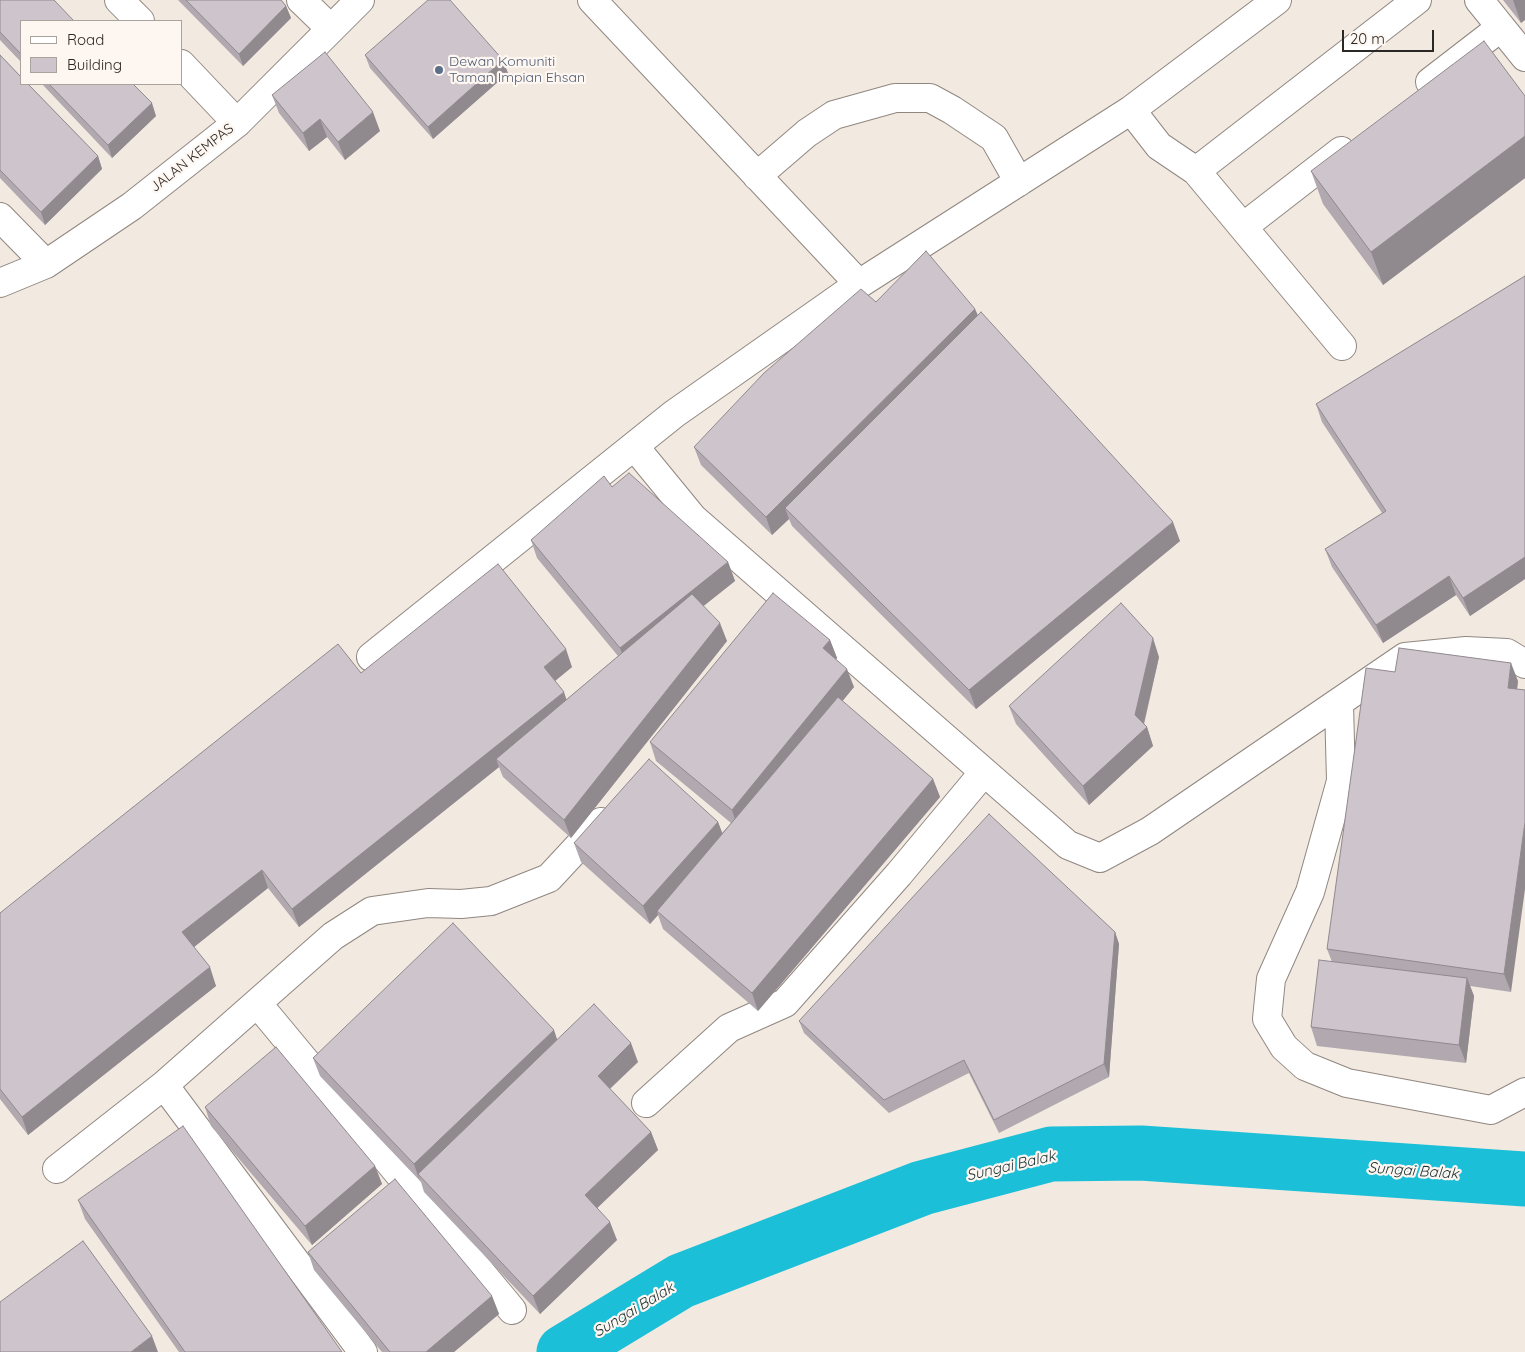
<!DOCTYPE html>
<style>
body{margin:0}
#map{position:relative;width:1525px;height:1352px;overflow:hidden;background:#f2e9e1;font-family:Quicksand,sans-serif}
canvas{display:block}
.legend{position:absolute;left:20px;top:20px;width:162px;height:65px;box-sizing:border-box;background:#fef6f0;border:1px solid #a9a39e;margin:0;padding:6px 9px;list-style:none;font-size:15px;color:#2a2724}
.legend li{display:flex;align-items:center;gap:10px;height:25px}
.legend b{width:25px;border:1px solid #a9a39e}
.scale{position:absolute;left:1342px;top:30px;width:92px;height:22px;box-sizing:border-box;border:2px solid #2a2724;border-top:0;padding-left:6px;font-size:15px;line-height:18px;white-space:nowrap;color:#2a2724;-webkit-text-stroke:4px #fef6f0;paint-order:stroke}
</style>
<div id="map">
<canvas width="1525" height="1352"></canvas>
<ul class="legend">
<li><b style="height:6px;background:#fff"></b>Road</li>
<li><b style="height:14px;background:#cec4cb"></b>Building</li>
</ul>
<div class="scale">20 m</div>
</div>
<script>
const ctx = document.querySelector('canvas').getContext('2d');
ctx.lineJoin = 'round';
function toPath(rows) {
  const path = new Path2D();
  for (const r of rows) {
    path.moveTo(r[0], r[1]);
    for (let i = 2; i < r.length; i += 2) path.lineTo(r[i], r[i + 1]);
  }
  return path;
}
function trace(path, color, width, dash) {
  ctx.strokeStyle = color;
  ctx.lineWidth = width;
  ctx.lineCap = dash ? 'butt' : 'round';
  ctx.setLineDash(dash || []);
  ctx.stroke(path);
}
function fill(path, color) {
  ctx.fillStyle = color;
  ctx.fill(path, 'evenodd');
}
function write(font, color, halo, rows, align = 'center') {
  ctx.font = font + ' Quicksand,sans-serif';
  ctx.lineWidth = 4.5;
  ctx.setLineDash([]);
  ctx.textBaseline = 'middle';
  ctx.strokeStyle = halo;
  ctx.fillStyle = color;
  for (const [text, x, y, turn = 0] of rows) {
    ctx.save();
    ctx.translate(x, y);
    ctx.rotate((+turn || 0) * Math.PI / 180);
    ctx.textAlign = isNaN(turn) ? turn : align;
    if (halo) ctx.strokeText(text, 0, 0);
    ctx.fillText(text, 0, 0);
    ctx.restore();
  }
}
trace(toPath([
 [564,1352,681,1281,922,1188,1051,1154,1141,1153,1525,1179]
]), '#1bbfd7', 55);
const minor = toPath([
 [119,0,140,21],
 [301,0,331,29],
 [592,0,859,284],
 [1479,0,1525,57],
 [181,64,237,123],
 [1430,82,1500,28],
 [1131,110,1159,146,1196,171,1417,0],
 [1196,171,1342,346],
 [757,176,807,133,834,115,895,98,930,98,952,110,994,138,1019,182],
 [0,217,46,264],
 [1243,227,1341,151],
 [0,283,46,264,132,206,237,123,360,0],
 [634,446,693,518,1068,845,1100,858,1150,831,1405,657,1466,651,1507,653,1525,664],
 [371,657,674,414,859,284,1131,110,1277,0],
 [1339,704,1341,781,1310,892,1271,979,1267,1019,1284,1047,1305,1066,1347,1083,1491,1110,1525,1092],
 [257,1003,512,1310],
 [164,1085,363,1352],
 [646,1103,729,1028,785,1003,899,874,984,772],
 [57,1169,164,1085,333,936,372,911,428,903,461,904,491,901,549,878,601,822]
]);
trace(minor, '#908780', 30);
trace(minor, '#fff', 28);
fill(toPath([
 [0,0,21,21,21,62,0,40],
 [178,0,281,0,286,6,291,18,243,66],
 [1503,0,1525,0,1521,23],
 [0,55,98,156,102,169,45,225,0,178],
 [365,55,508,73,433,139,370,68],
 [42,84,133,84,156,116,112,158],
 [272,95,380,131,345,160,327,137,309,151,279,113],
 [1525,96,1525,178,1383,285,1323,204,1311,171],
 [1525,276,1525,579,1470,616,1456,595,1383,643,1332,567,1325,549,1382,513,1322,422,1316,404],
 [876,302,975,309,978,315,1180,541,976,709,792,526,789,519,772,535,701,465,694,447],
 [612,487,728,562,735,581,703,606,727,641,571,838,503,777,499,767,299,927,268,888,194,947,216,986,28,1135,0,1099,0,913,361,673,572,667,555,681,566,700,618,656,537,558,531,540],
 [830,640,837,658,836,659,854,687,842,701,933,779,940,797,758,1011,663,929,658,915,650,924,581,862,574,843,718,822,722,833,731,823,656,761,650,742],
 [1159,657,1144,725,1147,727,1153,746,1089,805,1016,724,1009,706],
 [1518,681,1517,689,1511,992,1470,986,1474,996,1466,1063,1317,1046,1311,1027,1332,962,1327,949],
 [1115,932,1119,944,1109,1077,999,1133,969,1073,889,1113,804,1033,799,1021],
 [557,1039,638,1062,610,1089,651,1132,658,1150,597,1208,617,1240,540,1314,424,1192,421,1182,320,1076,313,1058],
 [205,1107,375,1166,382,1184,312,1245,211,1126],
 [78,1200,342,1352,179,1352,85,1219],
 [308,1252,492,1296,499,1314,454,1352,382,1352,314,1270]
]), '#b1a9af');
fill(toPath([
 [1513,0,1525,0,1525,20,1521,23],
 [286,6,291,18,243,66,239,54],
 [503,60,508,73,433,139,428,127],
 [152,103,156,116,112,158,108,145],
 [373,112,380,131,345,160,338,142],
 [320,119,327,137,309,151,303,133],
 [1525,136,1525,178,1383,285,1371,252],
 [98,156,102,169,45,225,41,212],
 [975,309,982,327,785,508,789,519,772,535,766,517],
 [1173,522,1180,541,976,709,969,690],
 [1525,557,1525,579,1470,616,1463,598],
 [728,562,735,581,627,667,620,648],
 [1449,576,1456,595,1383,643,1376,625],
 [720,623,727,641,571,838,564,820],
 [1153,638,1159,657,1142,731,1147,727,1153,746,1089,805,1083,786,1135,715],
 [830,640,837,658,830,667,823,648],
 [566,649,572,667,550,685,544,667],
 [1511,663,1518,681,1515,706,1508,688],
 [847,669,854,687,738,829,732,810],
 [564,692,570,710,496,759,499,767,299,927,292,909],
 [933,779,940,797,758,1011,752,993],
 [718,822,725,840,657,911,658,915,650,924,643,906],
 [1525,822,1525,889,1511,992,1504,974],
 [262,870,268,888,189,951,182,932],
 [1115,932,1119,944,1109,1077,1104,1064],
 [210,967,216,986,28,1135,22,1117],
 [1467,978,1474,996,1466,1063,1459,1045],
 [554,1030,560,1048,418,1174,420,1182,414,1164],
 [631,1043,638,1062,604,1094,598,1076],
 [651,1132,658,1150,592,1213,585,1195],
 [375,1166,382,1184,312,1245,305,1226],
 [610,1222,617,1240,540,1314,533,1296],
 [492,1296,499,1314,454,1352,426,1352],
 [152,1336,158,1352,131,1352]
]), '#90898e');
const building = toPath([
 [0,0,54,0,74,21,21,21,21,54,0,32,0,0],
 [186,0,281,0,286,6,239,54,186,0],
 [428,0,450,0,503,60,428,127,365,55,428,0],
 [1484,41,1525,96,1525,136,1371,252,1311,171,1484,41],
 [325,52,373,112,338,142,320,119,303,133,272,95,325,52],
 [0,55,21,77,21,84,28,84,98,156,41,212,0,170,0,55],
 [49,84,133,84,152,103,108,145,49,84],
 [926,251,975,309,766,517,694,447,764,373,861,289,876,302,926,251],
 [1525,276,1525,557,1463,598,1449,576,1376,625,1325,549,1386,511,1316,404,1525,276],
 [981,312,1173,522,969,690,785,508,981,312],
 [629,473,728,562,620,648,531,540,604,476,612,487,629,473],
 [498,564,566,649,544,667,564,692,292,909,262,870,182,932,210,967,22,1117,0,1089,0,913,338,644,361,673,498,564],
 [773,593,830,640,823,648,847,669,732,810,650,742,773,593],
 [692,594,720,623,564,820,496,759,692,594],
 [1121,603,1153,638,1135,715,1147,727,1083,786,1009,706,1121,603],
 [1399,648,1511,663,1508,688,1525,690,1525,822,1504,974,1327,949,1366,668,1395,672,1399,648],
 [838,697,933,779,752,993,657,911,838,697],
 [649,759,718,822,643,906,574,843,649,759],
 [989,814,1115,932,1104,1064,994,1120,964,1060,884,1100,799,1021,989,814],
 [453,923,554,1030,414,1164,313,1058,453,923],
 [1319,960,1467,978,1459,1045,1311,1027,1319,960],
 [594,1004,631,1043,598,1076,651,1132,585,1195,610,1222,533,1296,418,1174,594,1004],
 [276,1047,375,1166,305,1226,205,1107,276,1047],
 [183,1126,342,1352,185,1352,78,1200,183,1126],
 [395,1179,492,1296,426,1352,390,1352,308,1252,395,1179],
 [83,1241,152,1336,131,1352,0,1352,0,1302,83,1241]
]);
fill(building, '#cec4cb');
trace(building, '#90898e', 1);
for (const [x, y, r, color] of [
 [439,70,5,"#5c6f8a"]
]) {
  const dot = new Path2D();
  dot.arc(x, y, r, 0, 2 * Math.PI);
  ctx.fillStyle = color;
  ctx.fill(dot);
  trace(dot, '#fef6f0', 2);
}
write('14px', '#4e5e75', '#fef6f0', [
 ["Dewan Komuniti",449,62],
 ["Taman Impian Ehsan",449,78]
], 'left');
write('14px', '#2a2724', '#fef6f0', [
 ["JALAN KEMPAS",192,158,-38]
]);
write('italic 15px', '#193135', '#fef6f0', [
 ["Sungai Balak",1011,1166,-13],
 ["Sungai Balak",1413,1171,4],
 ["Sungai Balak",634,1310,-31]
]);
</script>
